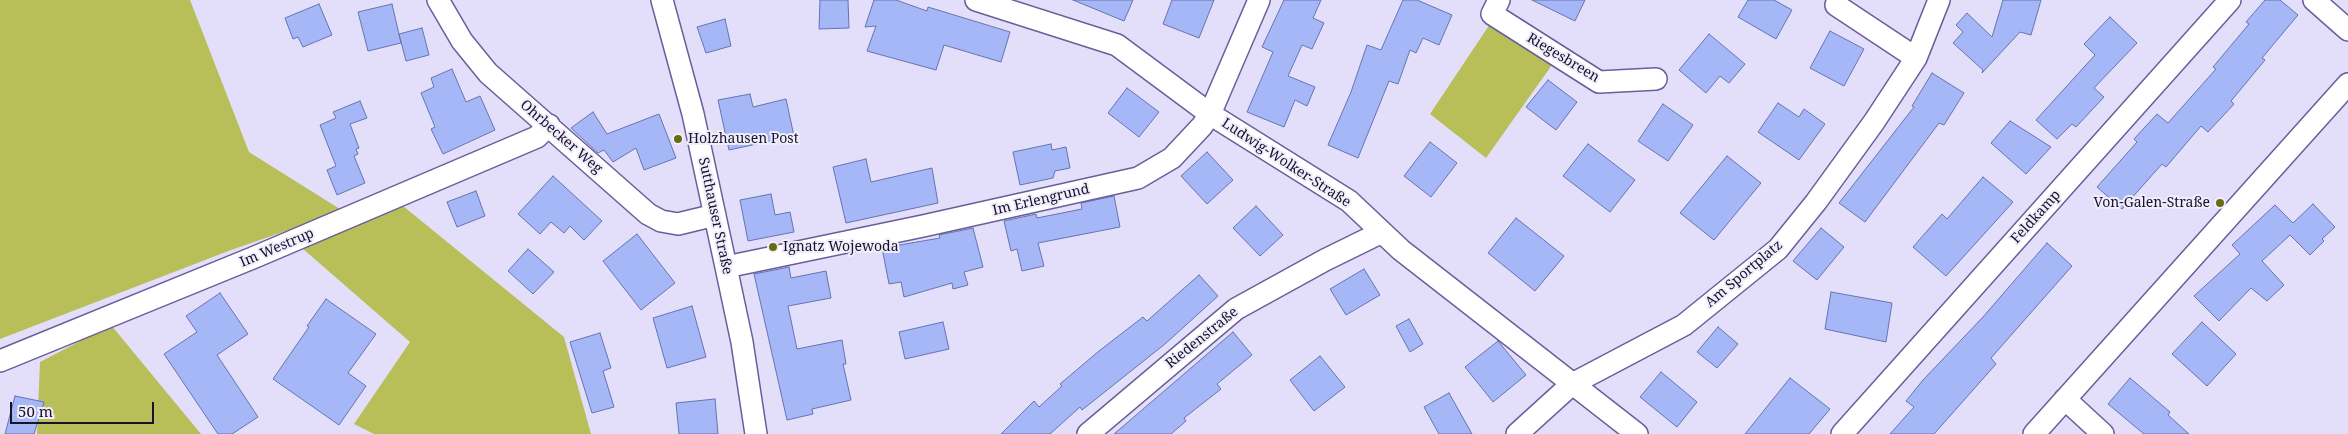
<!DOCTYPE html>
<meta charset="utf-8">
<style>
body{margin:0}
#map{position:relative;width:2348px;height:434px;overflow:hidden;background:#e3dffa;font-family:"Noto Serif",serif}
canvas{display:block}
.scale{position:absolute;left:10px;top:402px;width:144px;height:22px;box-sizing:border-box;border:2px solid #18122a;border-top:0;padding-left:6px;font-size:15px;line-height:18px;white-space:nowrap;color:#18122a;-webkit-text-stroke:4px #f0eefc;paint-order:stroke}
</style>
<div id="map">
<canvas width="2348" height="434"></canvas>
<div class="scale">50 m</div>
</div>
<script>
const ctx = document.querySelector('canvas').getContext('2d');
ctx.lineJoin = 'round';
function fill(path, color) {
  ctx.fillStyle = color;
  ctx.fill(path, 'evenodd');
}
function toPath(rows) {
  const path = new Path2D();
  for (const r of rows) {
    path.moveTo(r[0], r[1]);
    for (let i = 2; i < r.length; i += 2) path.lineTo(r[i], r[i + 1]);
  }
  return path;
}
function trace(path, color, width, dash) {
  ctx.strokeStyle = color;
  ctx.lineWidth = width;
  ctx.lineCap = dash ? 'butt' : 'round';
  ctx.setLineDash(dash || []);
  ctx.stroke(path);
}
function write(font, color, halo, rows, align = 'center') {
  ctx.font = font + ' "Noto Serif",serif';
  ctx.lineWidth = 4;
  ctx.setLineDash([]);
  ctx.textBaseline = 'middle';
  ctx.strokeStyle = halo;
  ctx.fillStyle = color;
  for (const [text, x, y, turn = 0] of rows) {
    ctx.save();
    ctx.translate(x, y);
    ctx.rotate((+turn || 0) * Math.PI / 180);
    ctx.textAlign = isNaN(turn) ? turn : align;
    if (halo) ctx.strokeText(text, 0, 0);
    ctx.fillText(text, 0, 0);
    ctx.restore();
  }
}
fill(toPath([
 [0,0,190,0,249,152,343,211,231,250,0,339],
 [1492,21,1554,62,1486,158,1430,114],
 [403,206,564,337,591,434,374,434,354,424,410,342,302,248],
 [111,325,201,434,37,434,40,362]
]), '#b8be58');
const building = toPath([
 [820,0,848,0,849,28,819,29,820,0],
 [874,0,896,0,927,11,928,7,1010,32,1001,62,944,45,936,70,867,51,876,26,865,27,874,0],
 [1073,0,1133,0,1124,21,1073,0],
 [1172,0,1214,0,1199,38,1163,24,1172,0],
 [1284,0,1321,0,1313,18,1324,23,1312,49,1302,45,1288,76,1315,87,1307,106,1295,100,1284,127,1247,112,1273,52,1262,47,1284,0],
 [1403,0,1417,0,1452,15,1439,45,1423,38,1416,53,1410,50,1398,84,1389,81,1358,158,1328,145,1351,92,1367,45,1381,50,1403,0],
 [1532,0,1585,0,1575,21,1532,0],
 [1748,0,1774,0,1792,10,1776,39,1738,17,1748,0],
 [2003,0,2041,0,2031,35,2020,32,1982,73,1983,70,1953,43,1963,32,1956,25,1967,13,1992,37,2003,0],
 [2265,0,2280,0,2298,15,2262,58,2265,60,2231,101,2234,104,2208,132,2201,126,2166,167,2162,164,2122,209,2097,187,2137,142,2134,139,2157,114,2168,123,2216,69,2213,67,2249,24,2246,22,2265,0],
 [319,4,332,35,303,47,298,37,293,39,285,18,319,4],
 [392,4,401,43,368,51,358,12,392,4],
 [2110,17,2137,43,2094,88,2104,97,2076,127,2072,124,2057,139,2036,120,2095,55,2084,44,2110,17],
 [725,19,731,46,706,53,697,27,725,19],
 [422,28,429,55,406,61,399,34,422,28],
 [1830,31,1864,49,1844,86,1810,68,1830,31],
 [1709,34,1745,64,1729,83,1720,76,1706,93,1679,70,1709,34],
 [452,69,466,102,480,96,495,130,443,154,431,129,435,127,421,93,434,87,431,78,452,69],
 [1932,73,1964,93,1944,125,1939,123,1865,222,1839,203,1914,107,1912,106,1932,73],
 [1548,80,1577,102,1556,130,1526,107,1548,80],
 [1127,88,1159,112,1139,137,1108,113,1127,88],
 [750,94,753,107,786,99,794,136,729,150,718,100,750,94],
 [360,101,367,118,350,124,359,148,356,149,358,154,354,156,365,183,337,195,327,170,336,166,320,125,336,118,333,112,360,101],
 [1778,103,1799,117,1804,109,1825,124,1799,160,1758,132,1778,103],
 [1663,104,1693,125,1668,161,1638,141,1663,104],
 [593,112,607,134,659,114,676,158,644,170,636,148,613,162,604,150,598,153,571,128,593,112],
 [2010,121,2051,147,2026,174,1991,143,2010,121],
 [1430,142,1457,163,1431,197,1404,176,1430,142],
 [1051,144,1052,150,1066,147,1070,168,1055,171,1053,178,1020,185,1013,152,1051,144],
 [1588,144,1635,180,1610,212,1563,176,1588,144],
 [1207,152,1233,180,1207,204,1181,176,1207,152],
 [1727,156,1761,183,1714,240,1680,213,1727,156],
 [866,159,871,182,932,168,938,203,846,223,833,167,866,159],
 [553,176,602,221,584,240,570,226,564,233,551,222,540,234,518,214,553,176],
 [1983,177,2013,202,1946,276,1913,247,1942,214,1947,219,1983,177],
 [476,191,485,216,457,227,447,202,476,191],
 [771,194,775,215,790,212,794,232,748,241,740,200,771,194],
 [1114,196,1120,227,1038,243,1044,266,1022,271,1017,249,1011,251,1004,221,1036,214,1037,218,1082,209,1081,203,1114,196],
 [2313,204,2335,227,2322,239,2324,241,2310,255,2290,235,2262,261,2284,285,2267,301,2251,288,2219,321,2194,296,2240,254,2232,245,2275,205,2293,223,2313,204],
 [1256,206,1283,235,1260,256,1233,228,1256,206],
 [1516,218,1564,256,1535,291,1488,253,1516,218],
 [973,228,983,267,964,272,968,285,953,289,952,283,904,297,901,282,889,284,882,248,940,238,939,235,973,228],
 [1821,228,1844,247,1817,280,1793,261,1821,228],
 [637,234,675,283,641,310,603,261,637,234],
 [2047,243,2072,266,1991,358,1996,364,1934,434,1890,434,1914,407,1906,401,1923,380,1983,317,2047,243],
 [528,249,554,272,533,294,508,271,528,249],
 [789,267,791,278,826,271,831,298,788,306,797,349,842,340,846,364,843,364,851,400,812,409,813,414,787,420,754,274,789,267],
 [1364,269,1380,295,1346,315,1330,289,1364,269],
 [1199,275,1218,296,1165,344,1082,410,1080,407,1050,434,1001,434,1034,401,1039,407,1062,386,1060,384,1099,351,1143,317,1147,321,1199,275],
 [1831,292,1892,303,1886,342,1825,329,1831,292],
 [220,293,248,334,217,355,258,417,232,434,218,434,164,354,197,332,186,316,220,293],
 [326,299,376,334,348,373,366,386,339,425,273,379,309,327,307,326,326,299],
 [692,306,706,357,667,368,653,318,692,306],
 [1409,319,1423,344,1410,352,1396,326,1409,319],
 [943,322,949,349,905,359,899,332,943,322],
 [2202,322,2236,354,2207,386,2172,354,2202,322],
 [1718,327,1738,344,1717,368,1697,352,1718,327],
 [1233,332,1252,355,1217,384,1221,389,1184,418,1186,421,1171,434,1114,434,1233,332],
 [600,333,611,368,603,371,614,407,592,413,570,342,600,333],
 [1498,341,1526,375,1493,402,1465,367,1498,341],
 [1320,356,1345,387,1314,411,1290,380,1320,356],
 [1661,372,1697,402,1677,427,1640,397,1661,372],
 [1790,378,1830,409,1809,434,1745,434,1790,378],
 [2130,378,2170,412,2168,415,2189,434,2144,434,2108,404,2130,378],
 [1449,393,1472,434,1439,434,1424,407,1449,393],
 [15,396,44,402,34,434,5,434,15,396],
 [715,399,718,434,679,434,676,403,715,399]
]);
fill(building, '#a6b7f7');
trace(building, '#6574af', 1);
const minor = toPath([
 [438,0,462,41,488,73,648,214,661,221,678,224,715,215],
 [662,0,693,114,726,267,742,342,756,434],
 [976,0,1117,45,1210,114,1349,201,1401,250,1637,434],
 [1499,0,1492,14,1599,82,1656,79],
 [2314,0,2348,30],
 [1836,5,1916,58],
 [726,267,923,226,1138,178,1172,158,1202,126,1210,114,1259,0],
 [0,361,255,257,537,137,549,125],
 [2065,399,2103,434],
 [1088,434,1236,309,1325,260,1382,232],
 [1517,434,1572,384,1684,325,1778,249,1816,202,1874,122,1916,58,1939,0],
 [1842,434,2230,0],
 [2034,434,2348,84]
]);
trace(minor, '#6a5e9a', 24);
trace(minor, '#fff', 21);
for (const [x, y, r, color] of [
 [678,139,5,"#686c0e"],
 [2220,203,5,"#686c0e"],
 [773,247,5,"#686c0e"]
]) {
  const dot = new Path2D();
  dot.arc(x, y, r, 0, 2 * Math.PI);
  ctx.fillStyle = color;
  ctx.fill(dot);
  trace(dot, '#f0eefc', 2);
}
write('14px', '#18122a', '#f0eefc', [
 ["Riegesbreen",1563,58,31],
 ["Ohrbecker Weg",561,137,41],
 ["Ludwig-Wolker-Straße",1286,163,33],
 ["Im Erlengrund",1041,200,-13],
 ["Sutthauser Straße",715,216,78],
 ["Feldkamp",2036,217,-48],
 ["Im Westrup",277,248,-23],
 ["Am Sportplatz",1744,274,-40],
 ["Riedenstraße",1202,338,-39]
]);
write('14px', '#18122a', '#f0eefc', [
 ["Holzhausen Post",688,139],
 ["Von-Galen-Straße",2210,203,"right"],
 ["Ignatz Wojewoda",783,247]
], 'left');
</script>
